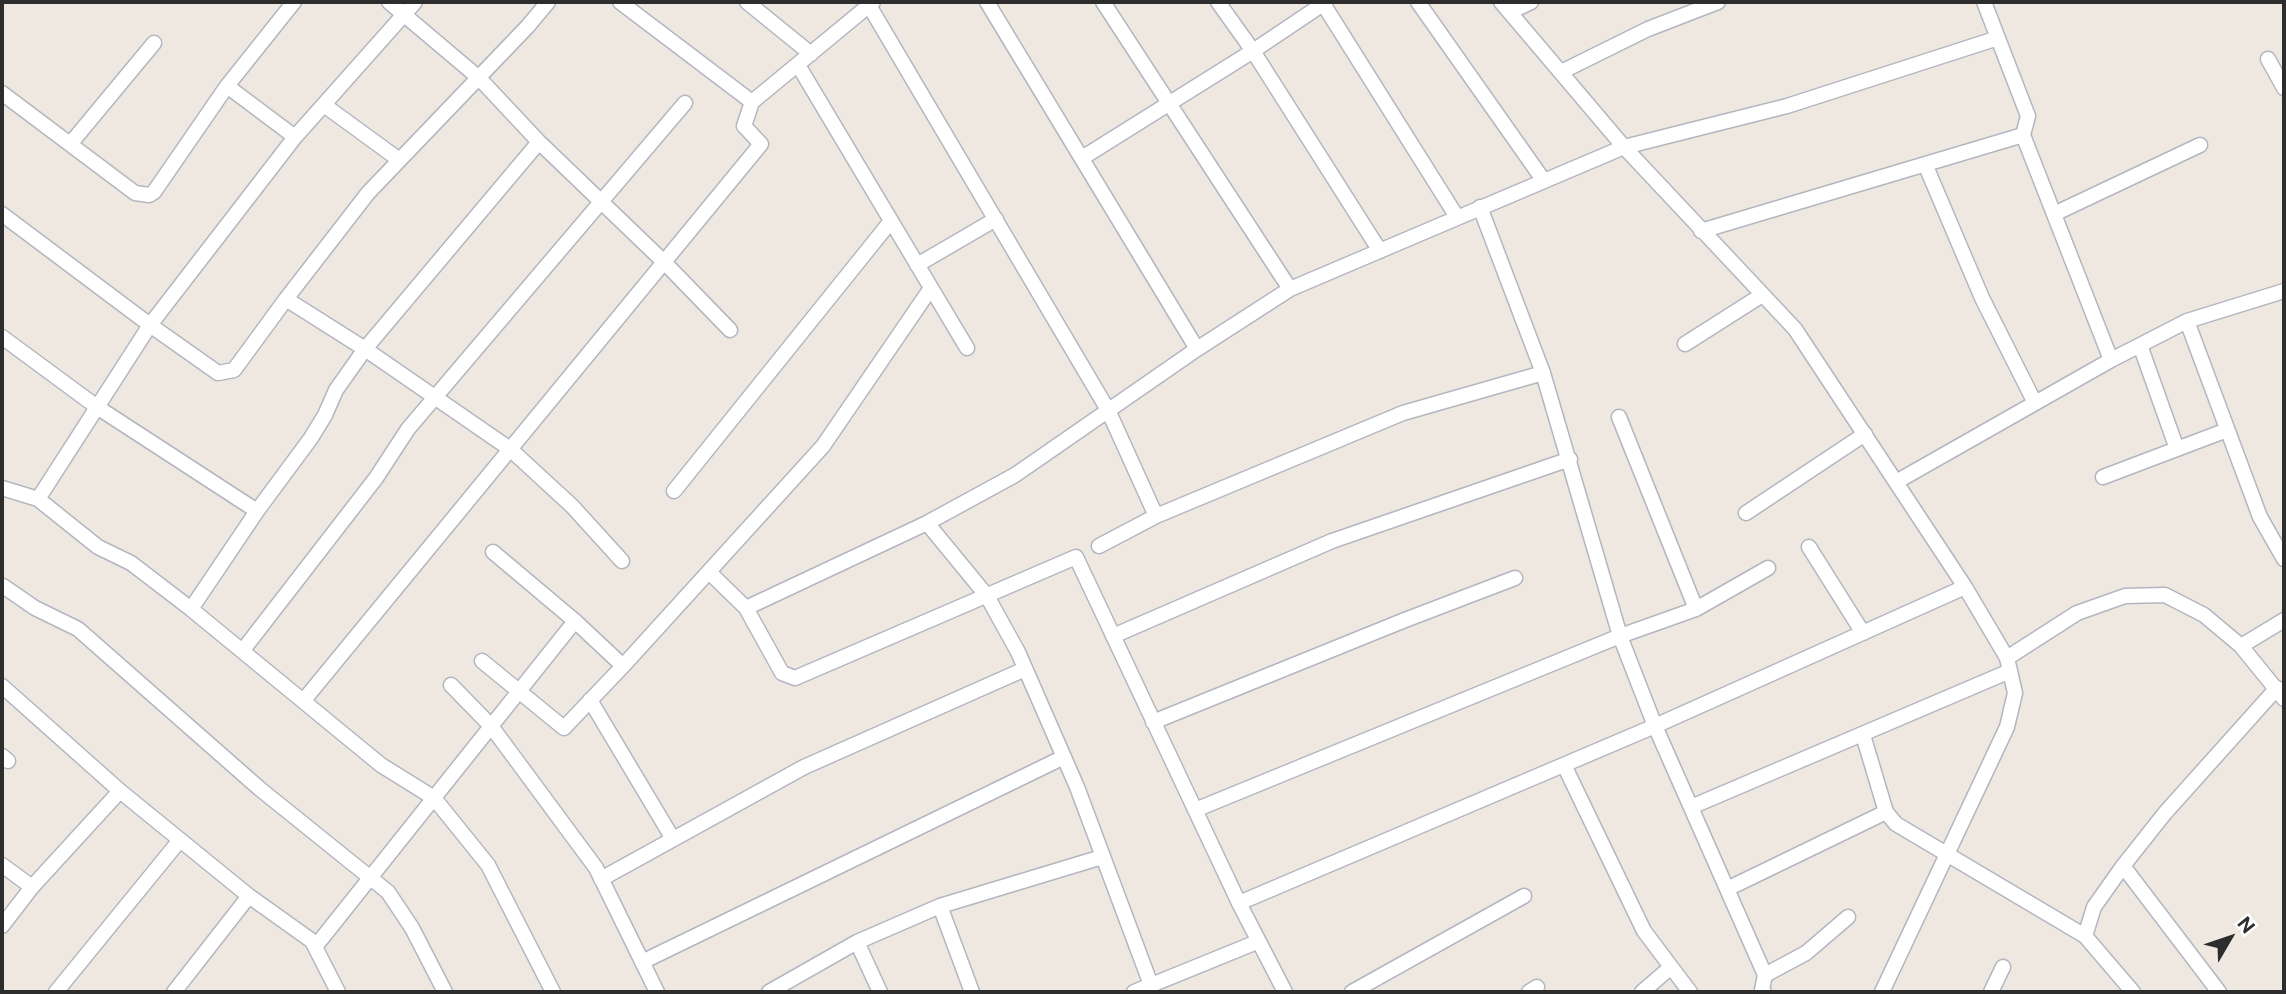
<!DOCTYPE html>
<style>
body{margin:0}
#map{position:relative;width:2286px;height:994px;overflow:hidden;background:#efe8e0;font-family:"Public Sans",sans-serif}
canvas{display:block}
.frame{position:absolute;inset:0;border:4px solid #2d2d2d;pointer-events:none}
.north{position:absolute;left:2195px;top:903px;width:70px;height:70px;-webkit-text-stroke:5px #fff;paint-order:stroke;rotate:51deg;font-size:19px;font-weight:700;line-height:28px;text-align:center;color:#2d2d2d}
.north::after{content:'';display:block;margin:auto;width:24px;height:32px;background:#2d2d2d;clip-path:polygon(50% 0,100% 100%,50% 72%,0 100%)}
</style>
<div id="map">
<canvas width="2286" height="994"></canvas>
<div class="frame"></div>
<div class="north">N</div>
</div>
<script>
const ctx = document.querySelector('canvas').getContext('2d');
ctx.lineJoin = 'round';
function toPath(rows) {
  const path = new Path2D();
  for (const r of rows) {
    path.moveTo(r[0], r[1]);
    for (let i = 2; i < r.length; i += 2) path.lineTo(r[i], r[i + 1]);
  }
  return path;
}
function trace(path, color, width, dash) {
  ctx.strokeStyle = color;
  ctx.lineWidth = width;
  ctx.lineCap = dash ? 'butt' : 'round';
  ctx.setLineDash(dash || []);
  ctx.stroke(path);
}
const street = toPath([
 [389,2,479,78,539,142,665,263,730,330],
 [620,2,752,102],
 [747,2,811,54],
 [867,2,1108,410,1156,516],
 [987,2,1197,349],
 [1103,2,1290,289],
 [1218,2,1253,51,1380,251],
 [1322,2,1457,217],
 [1418,2,1544,181],
 [1501,2,1624,147,1795,329,1965,587,2007,658,2015,693,2007,727,1882,992],
 [1984,2,2028,116,2023,135,2111,360],
 [1510,12,1531,2],
 [2268,59,2284,88],
 [798,65,967,348],
 [1561,72,1648,29,1718,2],
 [227,86,295,137],
 [2,93,135,193,149,195,154,192,227,86,294,2],
 [324,105,398,159],
 [71,143,154,43],
 [1082,158,1253,51,1326,2],
 [1925,164,1982,298,2035,403],
 [1480,207,1543,373,1620,636,1655,726,1765,975,1762,990,1764,992],
 [2,214,150,325,218,373,234,370,286,299,368,193,528,26,548,2],
 [2054,214,2200,145],
 [1701,231,2023,135],
 [917,265,996,219],
 [286,299,365,349,510,449,572,506,622,561],
 [2187,321,2260,517,2284,559],
 [2,337,97,407,257,511],
 [1685,344,1762,295],
 [2140,345,2177,449],
 [1619,417,1696,609],
 [2103,477,2227,430],
 [1896,482,2111,360,2187,321,2284,291],
 [2,488,38,499,98,547,131,563,191,609,381,765,434,798,488,865,553,992],
 [674,491,891,221],
 [38,499,150,325,295,137,415,2],
 [1746,513,1865,434],
 [927,523,987,596,1018,652,1077,787,1151,985],
 [1099,546,1156,516,1403,413,1543,373],
 [1809,547,1863,633],
 [493,552,575,621,623,666],
 [709,572,746,608,782,673,795,678,1076,557,1239,903,1285,992],
 [3,586,35,608,78,629,260,789,388,892,412,928,445,992],
 [746,608,927,523,1015,475,1197,349,1290,289,1624,147,1787,106,1998,38],
 [191,609,257,511,311,438,325,415,336,390,365,349,539,142],
 [1113,636,1332,541,1570,459],
 [2241,646,2284,620],
 [243,650,376,478,408,429,685,103],
 [2007,658,2077,613,2125,596,2165,595,2204,615,2241,646,2284,699],
 [482,661,564,728,623,666,823,446,931,288],
 [451,685,491,726,596,868,657,992],
 [2,686,120,791,249,896,312,941,338,992],
 [304,700,761,144,744,126,752,102,873,2],
 [590,700,673,839],
 [1153,722,1405,620,1515,578],
 [1863,735,1886,812,1896,824,2085,936],
 [2,756,8,761],
 [1564,765,1644,931,1690,992],
 [1691,807,2010,671],
 [1195,810,1620,636,1696,609,1768,568],
 [2,865,32,887],
 [2123,866,2219,992],
 [601,879,804,767,1025,669],
 [1727,889,1886,812],
 [1239,903,1655,726,1965,587],
 [940,906,972,992],
 [2,926,32,887,120,791],
 [857,942,880,992],
 [315,947,575,621],
 [642,962,1064,757],
 [1765,975,1806,953,1848,917],
 [56,992,180,840],
 [174,992,249,896],
 [769,992,857,942,940,906,1102,857],
 [1134,992,1257,942],
 [1352,992,1524,896],
 [1529,992,1537,987],
 [1642,992,1671,967],
 [1991,992,2003,967],
 [2133,992,2085,936,2094,907,2123,866,2165,813,2277,688]
]);
trace(street, '#b3b6c1', 17);
trace(street, '#fff', 14);
</script>
